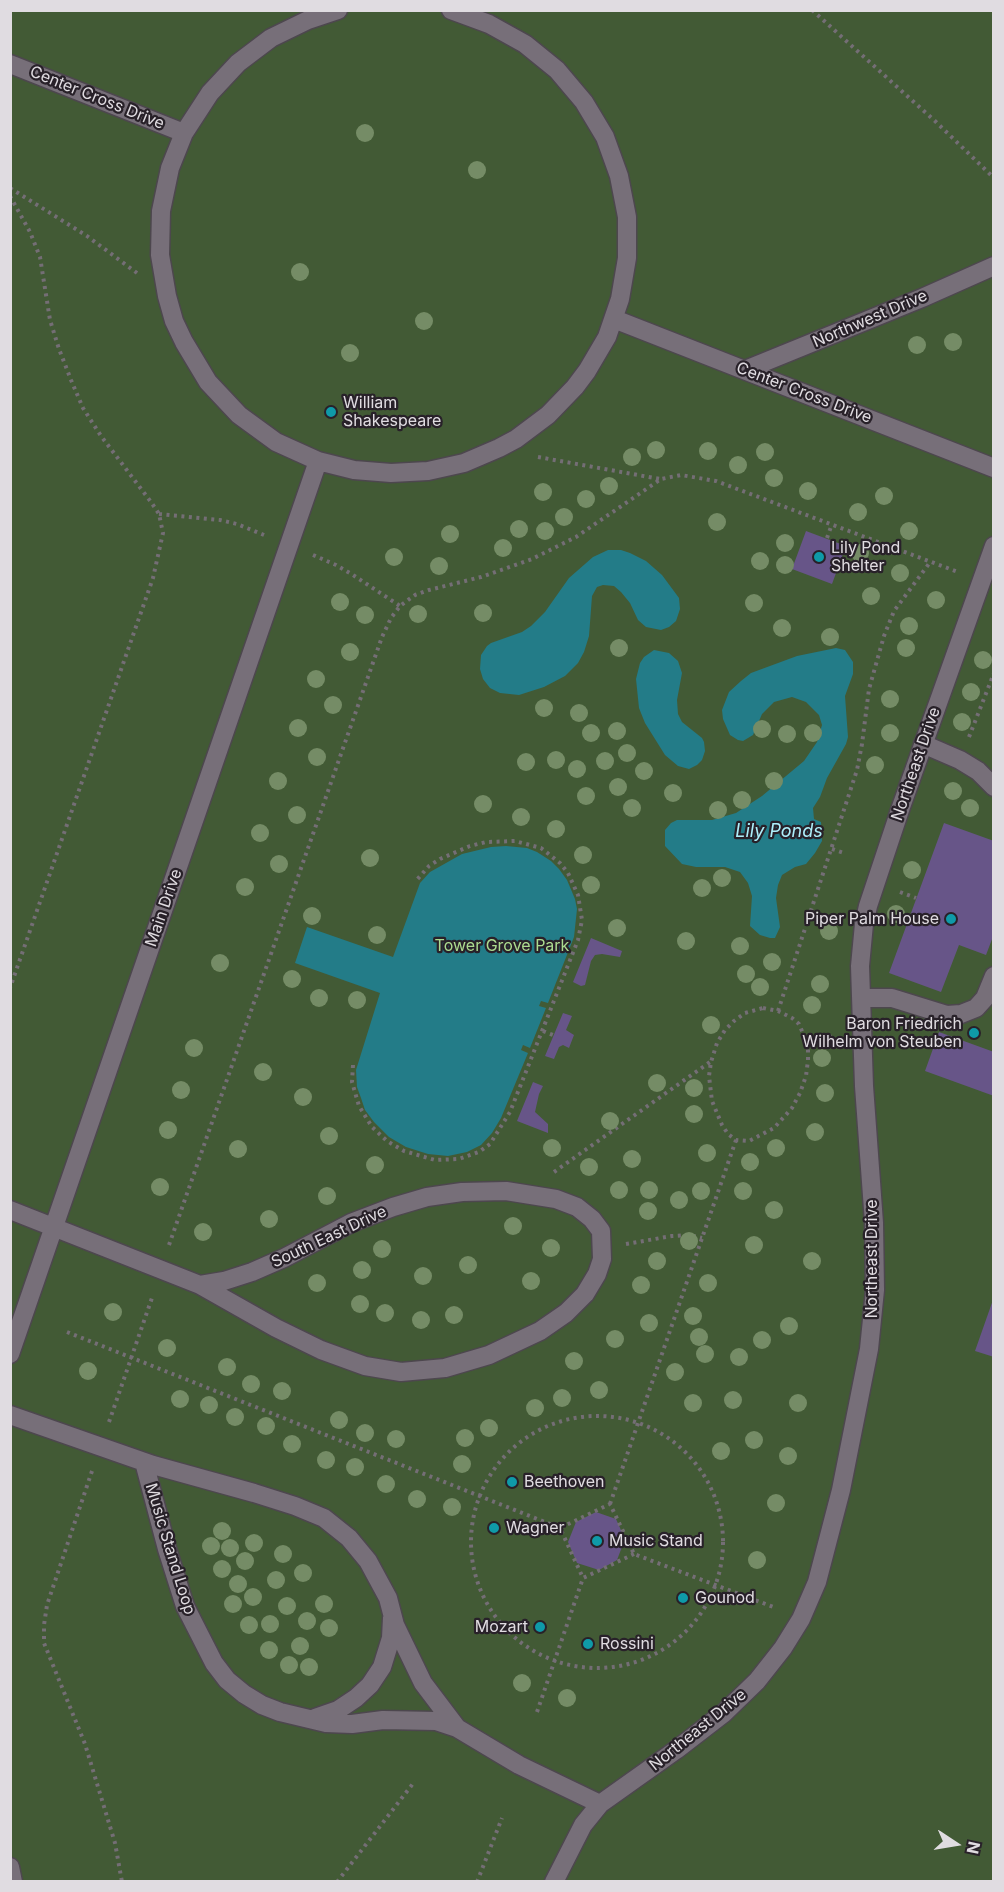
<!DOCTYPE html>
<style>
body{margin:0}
#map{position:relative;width:1004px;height:1892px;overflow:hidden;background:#322b33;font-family:Inter,sans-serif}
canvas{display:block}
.frame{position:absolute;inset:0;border:12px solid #e0dce1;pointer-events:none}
.north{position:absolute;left:926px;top:1814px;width:60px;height:60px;-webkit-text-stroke:4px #282129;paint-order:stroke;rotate:102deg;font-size:16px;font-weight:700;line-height:24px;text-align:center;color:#e0dce1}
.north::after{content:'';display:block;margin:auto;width:21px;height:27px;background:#e0dce1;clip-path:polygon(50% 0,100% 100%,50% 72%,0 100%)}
</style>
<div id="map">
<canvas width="1004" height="1892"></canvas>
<div class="frame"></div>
<div class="north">N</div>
</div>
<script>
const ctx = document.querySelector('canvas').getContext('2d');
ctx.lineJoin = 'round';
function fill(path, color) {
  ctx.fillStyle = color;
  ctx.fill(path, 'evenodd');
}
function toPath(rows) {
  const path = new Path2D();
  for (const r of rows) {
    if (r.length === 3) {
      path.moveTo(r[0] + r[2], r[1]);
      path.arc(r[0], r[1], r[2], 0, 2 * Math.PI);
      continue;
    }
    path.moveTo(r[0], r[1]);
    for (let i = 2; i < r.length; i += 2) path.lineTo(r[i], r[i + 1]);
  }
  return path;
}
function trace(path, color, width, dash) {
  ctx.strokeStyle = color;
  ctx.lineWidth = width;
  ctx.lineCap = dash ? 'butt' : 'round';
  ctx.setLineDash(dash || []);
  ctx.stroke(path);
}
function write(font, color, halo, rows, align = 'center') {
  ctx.font = font + ' Inter,sans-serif';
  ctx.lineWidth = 4.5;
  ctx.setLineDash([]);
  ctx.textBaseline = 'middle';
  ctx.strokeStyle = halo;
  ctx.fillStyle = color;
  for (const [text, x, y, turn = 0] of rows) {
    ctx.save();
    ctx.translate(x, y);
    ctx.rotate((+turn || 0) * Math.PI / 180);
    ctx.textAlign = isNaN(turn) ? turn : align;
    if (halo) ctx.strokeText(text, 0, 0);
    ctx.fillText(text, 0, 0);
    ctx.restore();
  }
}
fill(toPath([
 [11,11,993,11,993,1881,11,1882]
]), '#425a35');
fill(toPath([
 [608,550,621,550,630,553,646,561,662,575,679,598,680,609,676,621,669,627,661,630,646,627,638,620,630,603,621,592,614,586,603,585,597,587,592,596,589,636,584,652,578,663,565,676,544,687,519,695,500,693,490,688,483,679,480,669,481,655,487,646,491,643,522,632,531,626,545,612,569,578,593,557],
 [836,648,845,650,853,662,853,674,845,696,848,737,846,744,827,778,820,797,813,808,814,819,821,822,822,841,815,853,806,864,795,867,782,875,778,885,776,898,780,927,775,938,770,938,760,935,750,926,752,896,748,883,740,872,725,867,696,867,682,864,665,846,665,830,671,823,677,820,712,820,736,813,762,796,804,761,817,742,822,725,819,715,806,702,792,697,774,702,762,714,753,735,743,741,738,740,730,735,723,719,722,710,729,692,741,681,751,673,797,656],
 [654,650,669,653,678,661,682,673,677,700,678,714,682,722,702,738,704,742,705,751,702,760,697,765,689,769,678,766,665,755,645,723,639,708,636,679,640,663,644,657],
 [506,846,527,848,537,852,551,861,559,869,567,880,575,899,577,909,574,937,548,1003,541,1001,539,1006,546,1008,530,1048,523,1045,521,1050,528,1053,501,1118,492,1133,481,1145,467,1152,448,1156,428,1154,406,1147,389,1137,374,1122,365,1110,361,1098,357,1087,356,1070,380,993,295,963,307,927,393,957,420,883,430,872,462,854,491,847]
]), '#237c88');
fill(toPath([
 [806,531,846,546,832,584,792,569],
 [944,823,994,841,992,861,994,861,994,934,986,955,959,945,941,992,889,973],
 [591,938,622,951,620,957,602,954,595,955,591,961,585,985,581,986,573,982],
 [563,1013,572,1016,566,1030,574,1035,569,1048,563,1045,559,1047,554,1059,545,1056],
 [939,1032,994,1052,994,1096,925,1071],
 [533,1082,543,1086,539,1094,535,1112,548,1124,548,1133,517,1121],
 [994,1297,994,1357,975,1351],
 [596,1512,616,1519,625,1539,617,1560,599,1570,577,1563,568,1542,576,1522]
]), '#675588');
const minor = toPath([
 [338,10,308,20,271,38,238,63,210,93,184,133,170,168,161,211,160,255,167,296,174,321,184,342,208,382,239,415,276,442,318,461,354,470,391,473,428,471,464,463,499,448,516,439,548,415,575,387,587,371,607,337,620,299,627,258,627,217,619,176,605,137,584,102,557,70,525,44,489,24,451,10],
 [10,64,184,133],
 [614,319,994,468],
 [745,370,922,298,994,266],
 [923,744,960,760,978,771,994,787],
 [862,998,892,998,947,1015,961,1014,976,1008,985,998,994,976],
 [10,1210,200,1285,276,1328,321,1350,365,1366,401,1372,445,1368,489,1355,540,1331,566,1313,585,1294,597,1274,602,1259,601,1231,592,1219,577,1207,556,1199,506,1191,462,1192,427,1197,393,1207,351,1223,284,1258,252,1272,224,1281,200,1285],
 [10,1354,318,461],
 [10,1415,153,1465,254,1493,295,1506,324,1518,349,1538,368,1561,388,1598,395,1625,423,1683,457,1728],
 [144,1462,167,1549,185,1606,214,1663,227,1680,244,1694,262,1705,280,1712,326,1723,352,1724,383,1720,436,1721,457,1728,519,1765,600,1804],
 [315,1718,338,1710,356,1698,370,1685,382,1667,391,1638,392,1618],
 [10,1867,13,1882],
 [554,1882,583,1825,600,1804,676,1750,724,1713,757,1681,783,1648,801,1619,817,1582,841,1490,869,1349,875,1290,874,1223,864,1086,860,966,864,924,868,906,901,807,994,546]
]);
trace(minor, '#4d474e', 21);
trace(toPath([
 [812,10,936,122,994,178],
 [10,188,87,236,137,273],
 [10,196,30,232,40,257,50,320,59,349,71,380,83,408,101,436,151,502,159,514,163,533,153,578,10,988],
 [538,457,660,479],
 [159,514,220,520,237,524,264,535],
 [827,538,832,524],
 [313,555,336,565,353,575,400,606],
 [969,737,994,673],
 [832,849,844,853],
 [900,892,916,898],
 [763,1008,778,1011,792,1018,799,1024,808,1045,808,1060,806,1076,800,1093,792,1108,774,1128,749,1141,736,1140,728,1134,722,1125,712,1101,709,1076,711,1062,717,1043,725,1030,734,1021,745,1013,763,1008],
 [778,1011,857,770,862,744,869,689,884,636,894,611,931,561],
 [543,1031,553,1035],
 [808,1045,836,1035],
 [353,1065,352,1082,359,1106,372,1127,387,1141,404,1151,435,1160,459,1159,479,1152,490,1144,510,1112,578,940,582,920,578,895,568,873,560,863,541,848,515,841,486,842,470,846,440,859,429,866,415,882],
 [554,1172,710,1062],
 [626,1244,672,1236,689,1235,702,1238],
 [169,1245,382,637,391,618,400,606,415,595,429,590,481,577,532,559,576,537,661,479,681,475,716,481,958,572],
 [67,1332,560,1528],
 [597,1542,126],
 [109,1422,153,1295],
 [92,1471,47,1605,44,1625,44,1643,85,1744,115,1843,122,1882],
 [610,1504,736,1140],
 [634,1554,583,1578,560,1528,610,1504,634,1554,776,1608],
 [537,1712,583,1578],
 [337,1882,415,1781],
 [477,1882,502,1818]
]), '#746e75', 4, [3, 4.5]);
trace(minor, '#776f79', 18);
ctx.fillStyle = '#758c66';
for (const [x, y] of [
 [365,133],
 [477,170],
 [300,272],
 [424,321],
 [953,342],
 [917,345],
 [350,353],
 [656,450],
 [708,451],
 [765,452],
 [632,457],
 [738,465],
 [774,478],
 [609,486],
 [808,491],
 [543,492],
 [884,496],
 [586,499],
 [858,512],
 [564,517],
 [717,522],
 [519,529],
 [545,531],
 [909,531],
 [450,534],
 [785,543],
 [503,548],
 [860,553],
 [394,557],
 [760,561],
 [785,565],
 [439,566],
 [900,573],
 [871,596],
 [936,600],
 [340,602],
 [754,603],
 [483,613],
 [418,614],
 [365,615],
 [909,626],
 [782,628],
 [830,637],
 [619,648],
 [906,648],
 [350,652],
 [983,660],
 [316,679],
 [971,692],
 [890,699],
 [333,705],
 [544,708],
 [579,713],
 [962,722],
 [298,728],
 [762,729],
 [617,731],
 [591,733],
 [813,733],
 [890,733],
 [787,734],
 [627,753],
 [317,757],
 [556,760],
 [605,761],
 [526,762],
 [875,765],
 [577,769],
 [644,771],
 [278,781],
 [774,781],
 [618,787],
 [953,791],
 [673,793],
 [586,796],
 [742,800],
 [483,804],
 [632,808],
 [970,808],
 [718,810],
 [297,815],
 [521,817],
 [556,829],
 [260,833],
 [583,855],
 [370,858],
 [279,864],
 [912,870],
 [722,878],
 [591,885],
 [245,887],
 [702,888],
 [896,914],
 [312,916],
 [617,928],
 [829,931],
 [377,935],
 [686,941],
 [740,946],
 [772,962],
 [220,963],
 [746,974],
 [292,979],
 [820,984],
 [760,987],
 [319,998],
 [357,1000],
 [812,1005],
 [711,1025],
 [194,1048],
 [822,1058],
 [263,1072],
 [657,1083],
 [694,1088],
 [181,1090],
 [825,1093],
 [303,1097],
 [694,1114],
 [610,1121],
 [168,1130],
 [815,1132],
 [329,1136],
 [552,1148],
 [776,1148],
 [238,1149],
 [707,1153],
 [632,1159],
 [750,1162],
 [375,1165],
 [589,1167],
 [160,1187],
 [619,1190],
 [649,1190],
 [701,1191],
 [743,1191],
 [327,1196],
 [679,1200],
 [774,1210],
 [648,1211],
 [269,1219],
 [513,1226],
 [203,1232],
 [689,1241],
 [754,1245],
 [551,1248],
 [382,1249],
 [657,1261],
 [812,1261],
 [468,1265],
 [362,1270],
 [423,1276],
 [531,1281],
 [317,1283],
 [708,1283],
 [641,1285],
 [360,1304],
 [113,1312],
 [385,1313],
 [454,1315],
 [693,1316],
 [421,1320],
 [649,1323],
 [789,1326],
 [699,1337],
 [615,1339],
 [762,1340],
 [167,1348],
 [705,1354],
 [739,1357],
 [574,1361],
 [227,1367],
 [88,1371],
 [675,1372],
 [251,1384],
 [599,1390],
 [282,1391],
 [562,1398],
 [180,1399],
 [733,1400],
 [693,1403],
 [798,1403],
 [209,1405],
 [535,1408],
 [235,1417],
 [339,1420],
 [266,1426],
 [489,1428],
 [365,1433],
 [465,1438],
 [396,1439],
 [754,1440],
 [292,1444],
 [721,1451],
 [788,1456],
 [326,1460],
 [462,1464],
 [355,1467],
 [386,1484],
 [417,1499],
 [776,1503],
 [452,1507],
 [222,1531],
 [254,1543],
 [211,1546],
 [230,1548],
 [283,1554],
 [757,1560],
 [245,1561],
 [222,1569],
 [303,1573],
 [276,1580],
 [238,1584],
 [253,1597],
 [233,1604],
 [324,1604],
 [287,1606],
 [307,1621],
 [270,1624],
 [249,1625],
 [329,1628],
 [300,1646],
 [269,1650],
 [289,1665],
 [309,1667],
 [522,1683],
 [567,1698]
]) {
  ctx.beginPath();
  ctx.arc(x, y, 9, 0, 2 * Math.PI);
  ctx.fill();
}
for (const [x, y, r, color] of [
 [331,412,6,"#0f9aa8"],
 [819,557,6,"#0f9aa8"],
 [951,919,6,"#0f9aa8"],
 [974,1033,6,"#0f9aa8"],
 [512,1482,6,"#0f9aa8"],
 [494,1528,6,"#0f9aa8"],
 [597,1541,6,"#0f9aa8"],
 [683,1598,6,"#0f9aa8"],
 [540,1627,6,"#0f9aa8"],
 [588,1644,6,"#0f9aa8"]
]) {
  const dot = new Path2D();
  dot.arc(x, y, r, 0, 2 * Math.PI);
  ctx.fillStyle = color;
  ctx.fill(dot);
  trace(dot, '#282129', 2);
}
write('16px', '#e0dce1', '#282129', [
 ["Center Cross Drive",97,98,22],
 ["Northwest Drive",870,319,-23],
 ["Center Cross Drive",804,393,21],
 ["Northeast Drive",916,764,-71],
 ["Main Drive",164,908,-71],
 ["South East Drive",329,1237,-25],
 ["Northeast Drive",872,1259,-90],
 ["Music Stand Loop",170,1549,73],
 ["Northeast Drive",698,1730,-39]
]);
write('16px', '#e0dce1', '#282129', [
 ["William",343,403],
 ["Shakespeare",343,421],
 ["Lily Pond",831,548],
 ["Shelter",831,566],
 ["Piper Palm House",939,919,"right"],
 ["Baron Friedrich",962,1024,"right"],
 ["Wilhelm von Steuben",962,1042,"right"],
 ["Beethoven",524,1482],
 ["Wagner",506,1528],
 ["Music Stand",609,1541],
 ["Gounod",695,1598],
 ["Mozart",528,1627,"right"],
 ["Rossini",600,1644]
], 'left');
write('16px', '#acdc90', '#282129', [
 ["Tower Grove Park",502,946]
]);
write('italic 18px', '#adeffa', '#282129', [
 ["Lily Ponds",779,832]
]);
</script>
